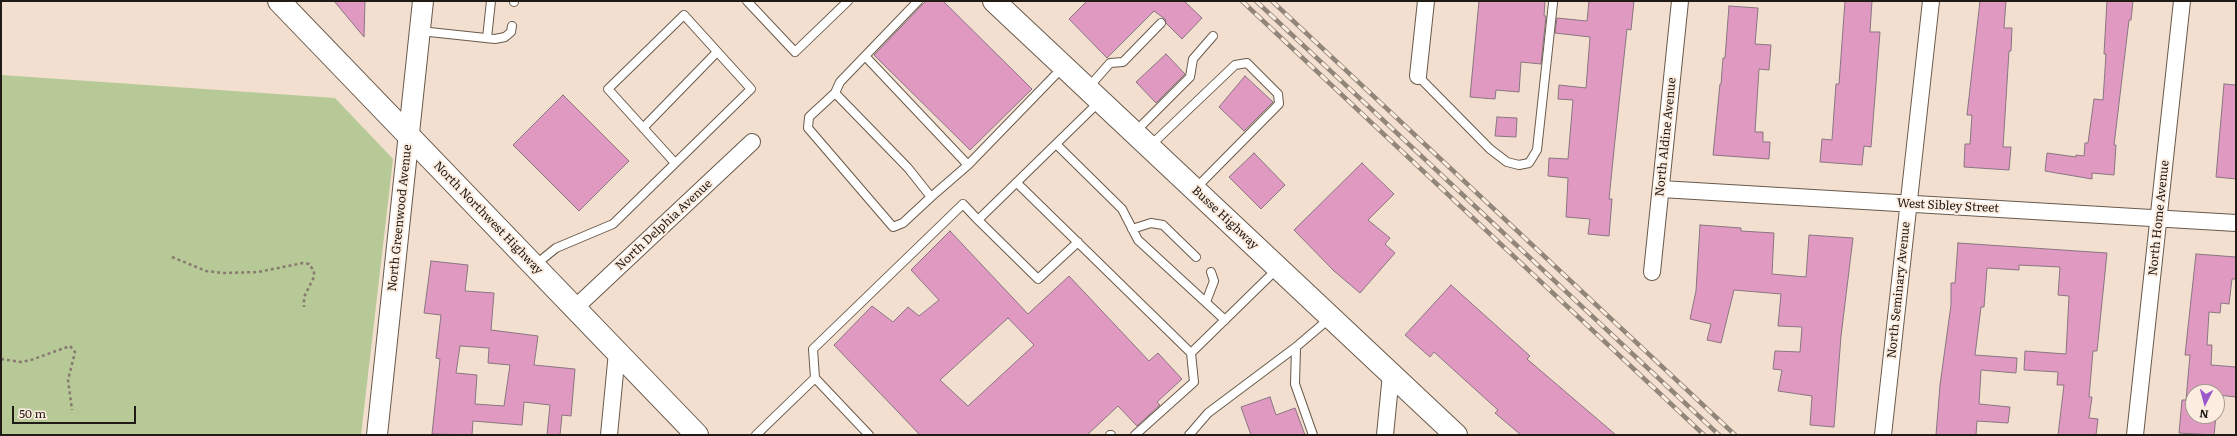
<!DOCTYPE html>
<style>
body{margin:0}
#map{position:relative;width:2237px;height:436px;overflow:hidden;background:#f2dfcf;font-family:Literata,serif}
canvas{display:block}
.frame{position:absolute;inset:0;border:2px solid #211b15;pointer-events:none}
.north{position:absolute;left:2185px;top:384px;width:40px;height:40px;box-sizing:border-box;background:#fcede0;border:1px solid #a4998f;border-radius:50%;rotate:186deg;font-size:11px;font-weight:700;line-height:16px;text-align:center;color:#211b15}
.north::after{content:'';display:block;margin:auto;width:14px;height:18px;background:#9b57cc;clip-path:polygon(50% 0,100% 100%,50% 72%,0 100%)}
.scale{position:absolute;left:12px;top:406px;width:124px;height:18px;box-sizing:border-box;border:2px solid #211b15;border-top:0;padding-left:5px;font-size:12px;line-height:14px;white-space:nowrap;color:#211b15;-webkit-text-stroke:3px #fcede0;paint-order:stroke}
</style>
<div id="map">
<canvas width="2237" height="436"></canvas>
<div class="frame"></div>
<div class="north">N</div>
<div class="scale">50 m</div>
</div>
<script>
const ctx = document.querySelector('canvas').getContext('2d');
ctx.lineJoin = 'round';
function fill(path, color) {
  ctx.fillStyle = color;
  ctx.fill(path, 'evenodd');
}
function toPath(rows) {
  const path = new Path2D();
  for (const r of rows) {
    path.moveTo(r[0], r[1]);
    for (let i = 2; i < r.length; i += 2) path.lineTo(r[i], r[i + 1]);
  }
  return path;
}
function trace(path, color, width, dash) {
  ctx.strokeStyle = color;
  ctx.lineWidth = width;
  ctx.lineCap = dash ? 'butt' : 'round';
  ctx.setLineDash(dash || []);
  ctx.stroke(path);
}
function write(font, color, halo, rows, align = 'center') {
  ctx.font = font + ' Literata,serif';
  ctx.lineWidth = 4;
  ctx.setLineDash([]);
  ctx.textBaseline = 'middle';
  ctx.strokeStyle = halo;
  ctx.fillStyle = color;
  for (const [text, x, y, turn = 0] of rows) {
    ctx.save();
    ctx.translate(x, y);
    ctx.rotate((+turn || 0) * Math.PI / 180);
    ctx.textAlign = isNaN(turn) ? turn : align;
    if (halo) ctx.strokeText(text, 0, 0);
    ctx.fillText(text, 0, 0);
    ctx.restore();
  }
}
fill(toPath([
 [1,75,335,98,393,159,361,435,1,435]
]), '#b7c996');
const building = toPath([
 [334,1,365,1,364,37,334,1],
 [926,1,943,1,1032,89,970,150,874,55,926,1],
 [1087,1,1184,1,1202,18,1182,39,1166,23,1165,19,1154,11,1107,58,1069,19,1087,1],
 [1479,1,1545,1,1544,16,1546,16,1541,64,1521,62,1519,92,1496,90,1495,99,1470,97,1479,1],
 [1589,1,1634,1,1631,30,1627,29,1615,140,1609,199,1612,199,1609,236,1588,234,1590,219,1566,217,1568,178,1548,176,1549,158,1568,159,1573,100,1558,99,1559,85,1586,88,1590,37,1555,33,1557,18,1587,21,1589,1],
 [1845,1,1872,1,1870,32,1880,32,1871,147,1864,146,1862,165,1820,162,1822,139,1832,140,1836,84,1839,84,1845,1],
 [1980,1,2006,1,2004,28,2012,28,2011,51,2009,51,2003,147,2011,147,2009,170,1964,167,1965,144,1970,144,1972,115,1967,115,1980,1],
 [2107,1,2133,1,2131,20,2129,20,2114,145,2116,145,2114,175,2092,173,2092,179,2045,171,2047,153,2076,157,2076,155,2084,156,2085,143,2088,143,2094,99,2103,100,2106,54,2104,54,2107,1],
 [1729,6,1758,8,1755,44,1771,45,1769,70,1759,69,1755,132,1763,132,1763,142,1770,142,1769,159,1713,155,1720,84,1721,84,1723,58,1725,58,1729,6],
 [1166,54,1185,74,1156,103,1136,82,1166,54],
 [1245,76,1273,102,1244,131,1219,107,1245,76],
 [2224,84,2236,85,2236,179,2216,177,2224,84],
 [563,95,629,161,579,211,513,145,563,95],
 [1497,117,1517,118,1516,137,1495,136,1497,117],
 [1254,153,1285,185,1261,209,1229,177,1254,153],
 [1362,163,1394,194,1368,220,1390,238,1385,244,1395,253,1360,293,1334,271,1294,230,1362,163],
 [1700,225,1741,228,1741,231,1774,233,1772,274,1806,277,1809,235,1853,238,1841,336,1834,427,1810,425,1812,396,1778,391,1782,370,1773,369,1775,351,1800,352,1802,327,1778,326,1781,294,1734,290,1721,343,1707,340,1711,324,1690,319,1696,291,1700,225],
 [950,231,1028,314,1069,276,1149,361,1158,353,1182,379,1157,402,1160,405,1137,426,1118,406,1087,435,920,435,834,345,872,306,893,322,908,307,919,316,939,300,911,270,950,231],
 [1008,318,1034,345,968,406,940,380,1008,318],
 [1958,243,2107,253,2097,351,2093,351,2089,397,2092,397,2089,418,2098,419,2096,435,2058,435,2064,385,2057,385,2058,372,2024,370,2025,351,2066,354,2069,296,2058,295,2060,267,2019,265,2019,270,1987,268,1984,307,1981,307,1975,355,2017,358,2016,373,1981,370,1979,404,2010,407,2008,423,1977,421,1976,435,1936,435,1940,385,1951,305,1951,283,1955,283,1958,243],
 [2196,254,2236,257,2236,279,2232,279,2229,304,2221,303,2220,313,2209,312,2207,345,2212,345,2211,365,2236,367,2236,397,2218,395,2217,405,2217,392,2193,392,2193,416,2216,416,2214,435,2179,433,2182,400,2186,400,2190,355,2185,355,2196,254],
 [431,261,468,265,465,291,494,293,491,330,538,336,534,365,575,369,571,416,562,415,560,435,547,435,550,405,524,402,522,425,473,421,472,435,432,434,440,359,436,358,441,315,424,313,431,261],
 [460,346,489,348,488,363,510,365,504,406,475,404,477,375,456,373,460,346],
 [1451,285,1530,356,1527,359,1616,435,1521,435,1495,413,1498,410,1434,352,1430,357,1405,335,1451,285],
 [1270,397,1276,415,1295,408,1305,435,1251,435,1241,407,1270,397]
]);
fill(building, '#e09ac2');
trace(building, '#897580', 1);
const service = toPath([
 [747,1,795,52,848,1],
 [514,2,514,1],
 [420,31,495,39,505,37,511,32,512,26],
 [487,38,491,1],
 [865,56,968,165],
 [1418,76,1490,149,1507,162,1519,165,1529,163,1537,150,1553,3],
 [1088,88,1110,63,1123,62,1161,23],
 [835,93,908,168,931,197,903,223,893,227,808,128,809,117,835,93,840,82,918,1],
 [643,128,717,52],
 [1135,132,1190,77,1193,59,1213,36],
 [1056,144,1122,209,1138,240,1225,320],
 [1150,146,1235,65,1247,63,1278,94,1279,104,1195,189],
 [1017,183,1191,353,1194,382,1135,435],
 [931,197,968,165,1063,67],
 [978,220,1038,279,1078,242],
 [1132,229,1151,223,1163,225,1196,257],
 [535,265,556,248,613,224,751,89,684,15,608,89,675,163],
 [1206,302,1214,281,1211,272],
 [1296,347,1295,384,1313,435],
 [1191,353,1278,268],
 [815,378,869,435],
 [756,435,815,378,813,349,963,204,978,220,1100,101],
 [1110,435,1111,435],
 [1189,435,1208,413,1296,347,1330,318]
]);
const minor = toPath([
 [1418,76,1426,1],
 [1661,189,2236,223],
 [1652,272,1680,1],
 [575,308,752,142],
 [609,435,617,352],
 [1385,435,1391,374],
 [1883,435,1931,1],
 [2135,435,2182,1]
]);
const tertiary = toPath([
 [377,435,423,1]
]);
const secondary = toPath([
 [279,1,697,435],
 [994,1,1456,435]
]);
trace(service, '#6a5a4b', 10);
trace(minor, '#6a5a4b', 18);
trace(tertiary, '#6a5a4b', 22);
trace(secondary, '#6a5a4b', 24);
trace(toPath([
 [172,257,206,271,223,273,258,272,303,263,309,264,314,271,314,277,304,297,304,307],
 [1,359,21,362,31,360,70,346,75,352,68,380,72,410]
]), '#877a70', 2.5, [3, 3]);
trace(service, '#fff', 8);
trace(minor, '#fff', 16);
trace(tertiary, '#fff', 20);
trace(secondary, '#fff', 22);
const rail = toPath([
 [1242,1,1704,435],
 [1256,1,1719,435],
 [1272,1,1735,435]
]);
trace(rail, '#928579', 4.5);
trace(rail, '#fcede0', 3, [9]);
write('12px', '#211b15', '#fcede0', [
 ["North Aldine Avenue",1666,137,-84],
 ["West Sibley Street",1948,206,3],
 ["North Greenwood Avenue",400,218,-84],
 ["North Northwest Highway",488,218,46],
 ["Busse Highway",1225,218,43],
 ["North Home Avenue",2159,218,-84],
 ["North Delphia Avenue",664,225,-43],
 ["North Seminary Avenue",1899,290,-84]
]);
</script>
